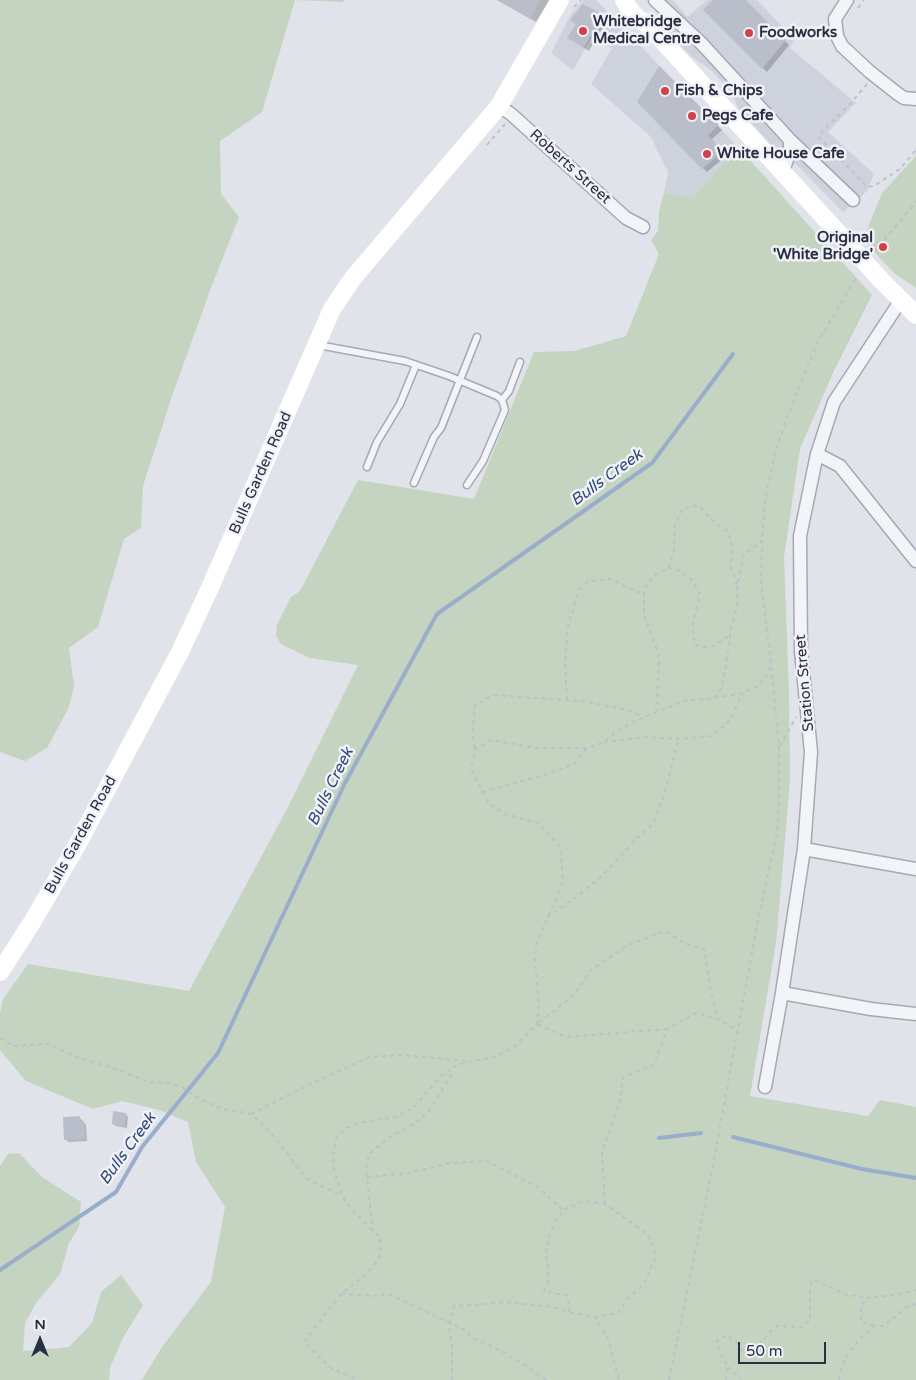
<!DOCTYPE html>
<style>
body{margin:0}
#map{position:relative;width:916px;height:1380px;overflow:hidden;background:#e0e3ea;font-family:"Varela Round",sans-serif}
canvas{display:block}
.north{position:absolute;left:15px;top:1315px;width:50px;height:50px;-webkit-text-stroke:4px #f0f2f7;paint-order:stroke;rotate:0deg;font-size:14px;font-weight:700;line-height:20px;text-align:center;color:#282f42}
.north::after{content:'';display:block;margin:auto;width:18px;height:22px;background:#282f42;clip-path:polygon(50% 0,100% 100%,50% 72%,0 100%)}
.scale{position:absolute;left:738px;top:1342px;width:88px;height:22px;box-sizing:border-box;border:2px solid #282f42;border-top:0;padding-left:6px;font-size:15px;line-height:18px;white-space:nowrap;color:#282f42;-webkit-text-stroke:4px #f0f2f7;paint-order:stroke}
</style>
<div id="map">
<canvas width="916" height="1380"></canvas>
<div class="north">N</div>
<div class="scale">50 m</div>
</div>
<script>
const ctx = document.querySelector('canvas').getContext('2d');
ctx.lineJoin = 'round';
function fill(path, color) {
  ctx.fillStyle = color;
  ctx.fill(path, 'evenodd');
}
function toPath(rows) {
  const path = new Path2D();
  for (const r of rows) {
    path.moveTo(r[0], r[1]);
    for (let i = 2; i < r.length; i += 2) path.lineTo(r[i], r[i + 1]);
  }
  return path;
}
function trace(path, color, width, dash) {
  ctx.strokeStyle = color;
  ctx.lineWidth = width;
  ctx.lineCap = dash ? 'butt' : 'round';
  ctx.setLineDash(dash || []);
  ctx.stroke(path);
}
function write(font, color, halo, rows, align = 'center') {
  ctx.font = font + ' "Varela Round",sans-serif';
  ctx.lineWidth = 5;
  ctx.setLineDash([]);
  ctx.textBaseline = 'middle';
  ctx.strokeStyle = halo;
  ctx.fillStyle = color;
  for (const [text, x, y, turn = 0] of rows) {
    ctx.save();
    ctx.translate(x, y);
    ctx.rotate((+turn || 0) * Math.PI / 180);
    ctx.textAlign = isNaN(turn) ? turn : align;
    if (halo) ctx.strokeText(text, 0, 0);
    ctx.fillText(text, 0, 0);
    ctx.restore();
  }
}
fill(toPath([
 [584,0,596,0,738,147,692,198,664,193,668,172,651,137,591,84,612,48,592,37,573,70,551,53,571,14],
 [659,0,673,0,687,17,707,0,757,0,794,39,790,48,856,103,828,132,874,174,867,191,843,212,797,165,775,149,739,109,728,88,711,70,693,58,658,22,660,10]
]), '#ced2dc');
fill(toPath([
 [0,0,345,0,342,2,295,0,262,112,220,141,221,194,239,217,211,288,173,393,143,486,141,528,124,539,98,627,69,648,74,686,69,707,47,748,25,761,0,752],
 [738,147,872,295,833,373,800,449,784,557,789,692,790,782,776,943,750,1096,868,1116,880,1100,916,1107,916,1380,142,1380,162,1347,211,1282,225,1207,196,1162,188,1122,159,1110,122,1101,93,1109,26,1081,0,1050,0,1014,3,999,28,964,189,991,288,807,358,665,310,658,281,644,276,636,277,625,291,597,300,591,358,480,474,499,534,352,575,351,626,336,659,254,651,240,658,231,659,211,664,193,692,198],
 [916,156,916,288,894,273,863,240,882,193],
 [19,1153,42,1177,81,1202,79,1227,69,1243,60,1274,36,1303,25,1323,23,1351,69,1347,92,1323,101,1292,121,1275,143,1305,123,1338,110,1368,109,1380,0,1380,0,1166,8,1154]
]), '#c4d4c1');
fill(toPath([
 [497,0,549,0,536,22],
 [715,0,745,0,789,45,767,72,704,10],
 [584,5,603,16,607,20,589,51,569,38,577,25,572,20],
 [659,68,722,130,711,140,726,156,707,172,638,102],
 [126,1114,128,1117,127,1128,116,1126,113,1124],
 [79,1117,86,1125,87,1141,68,1142,66,1139]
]), '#0003');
trace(toPath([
 [733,1137,862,1169,916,1178],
 [659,1138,701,1133],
 [0,1270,116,1192,142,1147,218,1053,345,783,437,614,652,463,733,354]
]), '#9aadcb', 4);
fill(toPath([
 [499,0,540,0,530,18],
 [713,0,746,0,786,40,762,69,703,10],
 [583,4,603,15,584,47,567,38,576,24,570,20],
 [659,66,719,125,708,135,723,151,702,169,637,102],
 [113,1111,126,1113,124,1126,112,1124],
 [80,1116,80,1122,84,1121,85,1139,64,1140,63,1117]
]), '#babeca');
const lane = toPath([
 [318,345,405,361,449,376,497,396,502,400,505,410,483,461,467,485],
 [502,400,509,391,520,362],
 [367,467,377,442,400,404,416,365],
 [414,483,434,437,441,428,477,337]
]);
const street = toPath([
 [655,0,702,44,790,140,790,150,783,172],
 [847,0,835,19,837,36,842,46,870,72,898,94,904,98,916,99],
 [499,106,511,114,626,218,643,227],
 [790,140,853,200],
 [817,454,840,466,916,561],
 [804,849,916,869],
 [782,993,871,1009,916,1014],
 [765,1087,782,993,804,849,811,752,801,651,800,536,817,454,834,402,901,300]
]);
trace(lane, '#a5a9b4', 9);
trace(street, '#a5a9b4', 15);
trace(toPath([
 [574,7,581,0],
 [858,8,864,0],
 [867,84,849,105,818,136,867,187,874,186,900,169,916,150],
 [487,145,505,124],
 [822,155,829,147],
 [874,252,916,202],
 [668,568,678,570,691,579,700,594,692,627,695,645,703,647,714,646,731,634],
 [714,698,721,689,725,672,731,628,737,607,737,585,744,555,761,541],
 [567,700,565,662,568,626,579,590,589,581,611,579,644,595],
 [656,713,659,663,658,652,644,615,644,589,655,575,668,568,674,552,675,525,681,511,692,505,701,508,711,519,729,533,732,547,731,567,737,585],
 [604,742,645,737,678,739,712,736,730,720,743,693],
 [780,746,796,717],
 [475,748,472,736,475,706,493,695,581,701,628,710,644,718],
 [482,792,544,775,574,764,587,748],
 [547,917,578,896,603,875,636,839,653,824,663,798,672,766,678,739],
 [667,1029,566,1037,537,1024,573,996,591,970,630,944,665,931,686,944,704,949,711,993,718,1019],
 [0,1038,13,1046,48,1044,77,1057,119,1070,148,1082,168,1083,182,1087,200,1099,222,1109,251,1114,273,1135,307,1179,342,1196],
 [251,1114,292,1093,369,1057,403,1055,467,1061],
 [367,1177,409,1173,451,1163,487,1161,539,1188,563,1210],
 [605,1204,602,1153,620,1101,623,1077,654,1065,667,1029,696,1013,718,1019,737,1030],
 [373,1232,366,1170,369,1154,387,1139,414,1124,428,1112,454,1071],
 [341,1294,304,1342,332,1369,359,1380],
 [569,1312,568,1296,544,1291,549,1279,546,1253,550,1232,563,1210,584,1201,605,1204,648,1235,656,1256,644,1284,627,1299,618,1313,594,1317],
 [874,1326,861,1322,861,1305,866,1298,894,1295,916,1290],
 [728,1367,742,1380],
 [452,1380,452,1344,449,1327,454,1306,488,1304,504,1302,553,1307,569,1312,594,1317,608,1338,619,1380],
 [546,1380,522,1363,492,1346,474,1339,463,1329,388,1294,372,1296,341,1294,367,1274,377,1261,381,1253,380,1238,350,1207,342,1196,334,1170,333,1155,336,1138,347,1128,361,1122,397,1117,414,1107,441,1076,459,1064,494,1057,512,1049,537,1024,539,1005,535,961,537,942,563,882,560,847,539,823,505,814,489,804,471,769,476,749,491,740,536,748,587,748,604,742,616,732,635,721,687,700,710,699,743,693,758,686,766,677,771,664],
 [669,1380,715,1154,758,920,777,833,779,803,779,748,771,664,761,582,762,540,765,500,775,453,786,420,817,343,857,276],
 [726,1380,728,1367,719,1351,717,1341,726,1335,736,1341,744,1353,750,1351,758,1346,769,1333,777,1326,801,1327,810,1320,810,1290,811,1282,815,1280,844,1294,866,1298],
 [839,1380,841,1368,848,1353,861,1338,874,1326,884,1326,907,1307,916,1304]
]), '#bec1c9', 2, [4, 4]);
trace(lane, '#f3f4f8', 6);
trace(street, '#f3f4f8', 12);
trace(toPath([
 [624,0,630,10,637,18,647,24,854,250],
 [880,279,916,315],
 [0,972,31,924,76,847,180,652,209,590,332,309,353,278,499,106,560,0]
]), '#fff', 18);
trace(toPath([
 [854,250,880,279]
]), '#fff', 18);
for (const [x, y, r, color] of [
 [583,31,5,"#d24148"],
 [749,33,5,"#d24148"],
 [665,91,5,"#d24148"],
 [692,116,5,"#d24148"],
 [707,154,5,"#d24148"],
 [883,247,5,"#d24148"]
]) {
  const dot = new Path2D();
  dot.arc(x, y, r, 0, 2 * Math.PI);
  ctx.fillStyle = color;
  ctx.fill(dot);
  trace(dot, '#f0f2f7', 2);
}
write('bold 15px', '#282f42', '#f0f2f7', [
 ["Whitebridge",593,22],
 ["Medical Centre",593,39],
 ["Foodworks",759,33],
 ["Fish & Chips",675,91],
 ["Pegs Cafe",702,116],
 ["White House Cafe",717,154],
 ["Original",873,238,"right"],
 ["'White Bridge'",873,255,"right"]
], 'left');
write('15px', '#282f42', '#f0f2f7', [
 ["Roberts Street",570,167,42],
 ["Bulls Garden Road",261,473,-66],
 ["Station Street",805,683,-95],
 ["Bulls Garden Road",81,835,-61]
]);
write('italic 16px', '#314977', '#f0f2f7', [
 ["Bulls Creek",607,478,-36],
 ["Bulls Creek",331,787,-64],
 ["Bulls Creek",128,1149,-54]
]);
</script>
